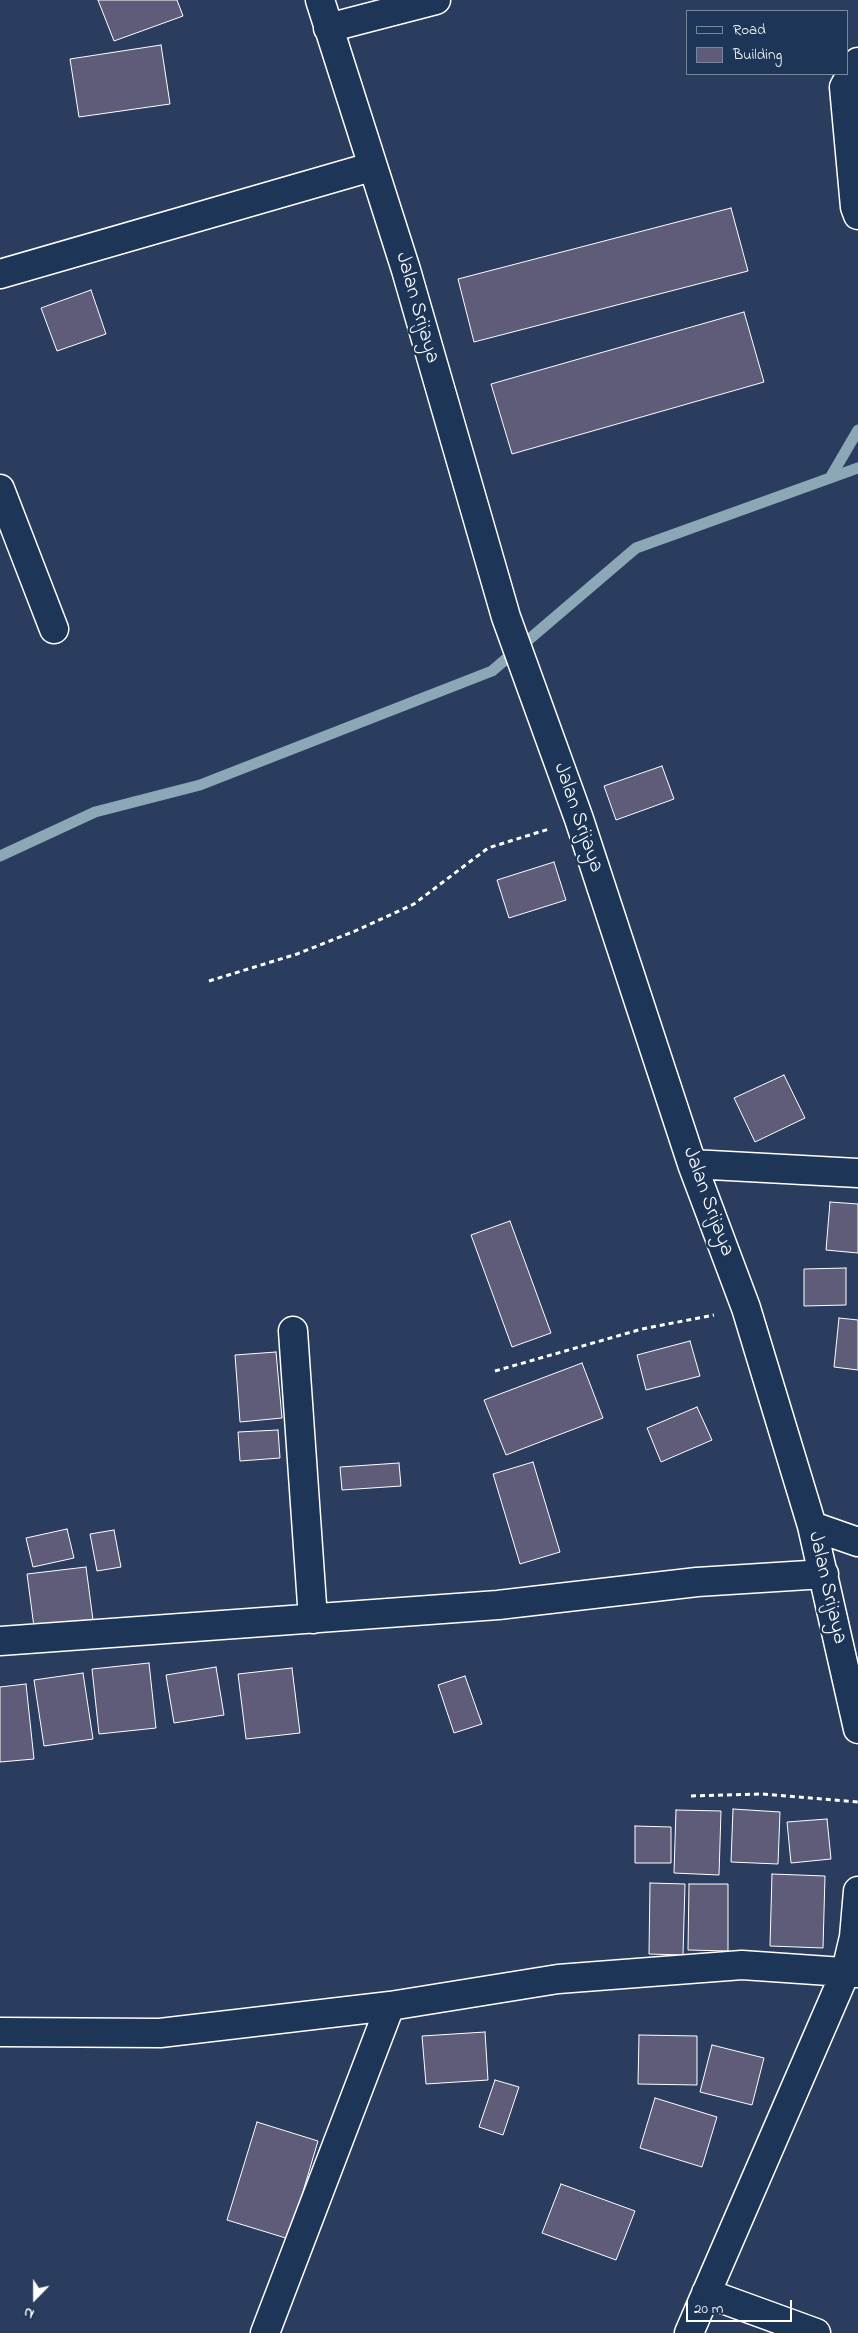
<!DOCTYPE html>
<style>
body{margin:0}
#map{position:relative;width:858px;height:2333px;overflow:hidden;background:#2a3d5e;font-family:"Indie Flower",sans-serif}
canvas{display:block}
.legend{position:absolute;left:686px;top:10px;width:162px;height:65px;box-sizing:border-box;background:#1d3557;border:1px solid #77869a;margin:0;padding:6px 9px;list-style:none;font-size:15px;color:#fff}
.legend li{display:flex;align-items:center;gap:10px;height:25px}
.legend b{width:25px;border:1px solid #77869a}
.north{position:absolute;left:10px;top:2273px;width:50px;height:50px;-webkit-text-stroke:4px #1d3557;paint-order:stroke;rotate:202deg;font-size:14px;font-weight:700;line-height:20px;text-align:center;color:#fff}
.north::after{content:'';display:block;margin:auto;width:18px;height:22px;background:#fff;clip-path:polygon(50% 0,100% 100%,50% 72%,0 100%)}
.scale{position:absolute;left:686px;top:2300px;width:106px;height:22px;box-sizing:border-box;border:2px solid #fff;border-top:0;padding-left:6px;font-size:15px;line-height:18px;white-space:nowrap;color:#fff;-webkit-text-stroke:4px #1d3557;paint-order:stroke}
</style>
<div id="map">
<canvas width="858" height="2333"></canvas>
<ul class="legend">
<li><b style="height:6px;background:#1d3557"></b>Road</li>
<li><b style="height:14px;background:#5f5c79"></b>Building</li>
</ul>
<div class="north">N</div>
<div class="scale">20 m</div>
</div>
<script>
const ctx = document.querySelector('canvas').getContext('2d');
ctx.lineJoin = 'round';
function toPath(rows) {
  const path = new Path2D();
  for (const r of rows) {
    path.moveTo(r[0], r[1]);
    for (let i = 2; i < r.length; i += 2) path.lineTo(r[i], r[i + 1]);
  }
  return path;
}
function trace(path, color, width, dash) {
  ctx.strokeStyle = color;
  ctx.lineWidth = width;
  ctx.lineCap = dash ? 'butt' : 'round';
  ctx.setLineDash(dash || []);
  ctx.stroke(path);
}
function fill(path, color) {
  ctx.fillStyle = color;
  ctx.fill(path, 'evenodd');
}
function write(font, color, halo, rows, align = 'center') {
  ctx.font = font + ' "Indie Flower",sans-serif';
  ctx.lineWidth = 5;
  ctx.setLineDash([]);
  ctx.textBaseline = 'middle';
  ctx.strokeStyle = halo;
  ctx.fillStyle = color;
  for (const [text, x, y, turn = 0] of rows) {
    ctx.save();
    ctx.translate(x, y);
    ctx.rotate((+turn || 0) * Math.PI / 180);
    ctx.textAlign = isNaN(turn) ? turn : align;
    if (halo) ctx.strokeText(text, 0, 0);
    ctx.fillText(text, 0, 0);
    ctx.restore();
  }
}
trace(toPath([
 [830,478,858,430],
 [0,856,95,812,200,785,492,671,636,548,858,468]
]), '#8ca7b6', 11);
const building = toPath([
 [98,0,177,0,183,16,114,41,98,0],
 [161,45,170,104,79,117,70,59,161,45],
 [731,208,748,271,474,342,458,279,731,208],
 [91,290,106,334,57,351,41,308,91,290],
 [744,312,764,382,512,454,491,384,744,312],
 [662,766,674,799,616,820,604,786,662,766],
 [554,862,566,900,509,918,497,880,554,862],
 [784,1075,805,1118,755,1142,734,1098,784,1075],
 [830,1202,858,1204,858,1253,826,1250,830,1202],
 [510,1221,551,1333,512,1347,471,1235,510,1221],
 [846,1268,846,1305,804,1306,804,1269,846,1268],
 [839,1318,858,1320,858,1370,834,1367,839,1318],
 [690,1341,700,1376,646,1390,637,1355,690,1341],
 [276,1352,282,1418,240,1422,235,1355,276,1352],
 [582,1363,603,1418,506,1455,484,1400,582,1363],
 [697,1407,712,1440,661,1462,647,1428,697,1407],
 [278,1430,280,1458,240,1461,238,1432,278,1430],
 [533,1462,560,1552,520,1564,493,1474,533,1462],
 [399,1463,401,1486,342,1490,340,1467,399,1463],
 [67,1529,74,1558,33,1567,26,1538,67,1529],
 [114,1530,121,1567,97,1571,90,1534,114,1530],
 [86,1567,93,1620,34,1627,27,1574,86,1567],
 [149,1663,156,1728,99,1734,92,1669,149,1663],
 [216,1667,224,1715,174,1723,166,1675,216,1667],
 [292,1668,300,1733,246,1739,238,1674,292,1668],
 [83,1673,93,1739,44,1746,34,1680,83,1673],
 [465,1676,482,1724,454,1733,438,1685,465,1676],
 [26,1684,34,1759,0,1762,0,1687,26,1684],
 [733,1809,780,1812,778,1864,731,1862,733,1809],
 [676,1810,721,1811,719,1875,674,1873,676,1810],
 [827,1819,831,1859,791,1863,787,1822,827,1819],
 [635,1826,671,1827,671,1863,635,1863,635,1826],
 [772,1874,825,1876,823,1948,770,1946,772,1874],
 [650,1883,685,1884,683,1955,649,1954,650,1883],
 [689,1884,728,1884,728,1951,688,1950,689,1884],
 [485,2032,488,2080,426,2084,422,2036,485,2032],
 [639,2035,697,2036,697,2085,638,2084,639,2035],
 [712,2045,764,2058,752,2105,700,2092,712,2045],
 [495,2080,519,2087,503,2135,479,2127,495,2080],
 [655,2098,717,2117,702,2167,640,2148,655,2098],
 [257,2122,318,2141,289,2239,227,2220,257,2122],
 [561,2184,635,2211,616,2260,542,2233,561,2184]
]);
fill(building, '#5f5c79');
trace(building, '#fff', 1);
const street = toPath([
 [320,0,406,270,506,617,579,819,692,1164,746,1308,812,1526,858,1729],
 [328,28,436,0],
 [858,62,844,87,855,207,858,215],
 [0,274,371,167],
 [0,489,54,629],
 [692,1164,858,1173],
 [293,1331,313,1619],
 [812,1526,858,1542],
 [0,1641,498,1605,697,1582,824,1574],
 [0,2032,160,2033,390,2006,558,1979,742,1965,858,1973],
 [706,2293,816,2333],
 [265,2333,390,2006],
 [689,2333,846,1971,854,1937,858,1891]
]);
trace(street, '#fff', 31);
trace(toPath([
 [209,981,297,954,355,931,414,904,488,848,549,829],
 [495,1371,642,1329,714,1315],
 [691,1796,762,1794,858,1802]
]), '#fff', 3, [5, 4]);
trace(street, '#1d3557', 28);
write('21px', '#fff', '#1d3557', [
 ["Jalan Srijaya",416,308,74],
 ["Jalan Srijaya",577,818,71],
 ["Jalan Srijaya",707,1202,70],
 ["Jalan Srijaya",826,1588,77]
]);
</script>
